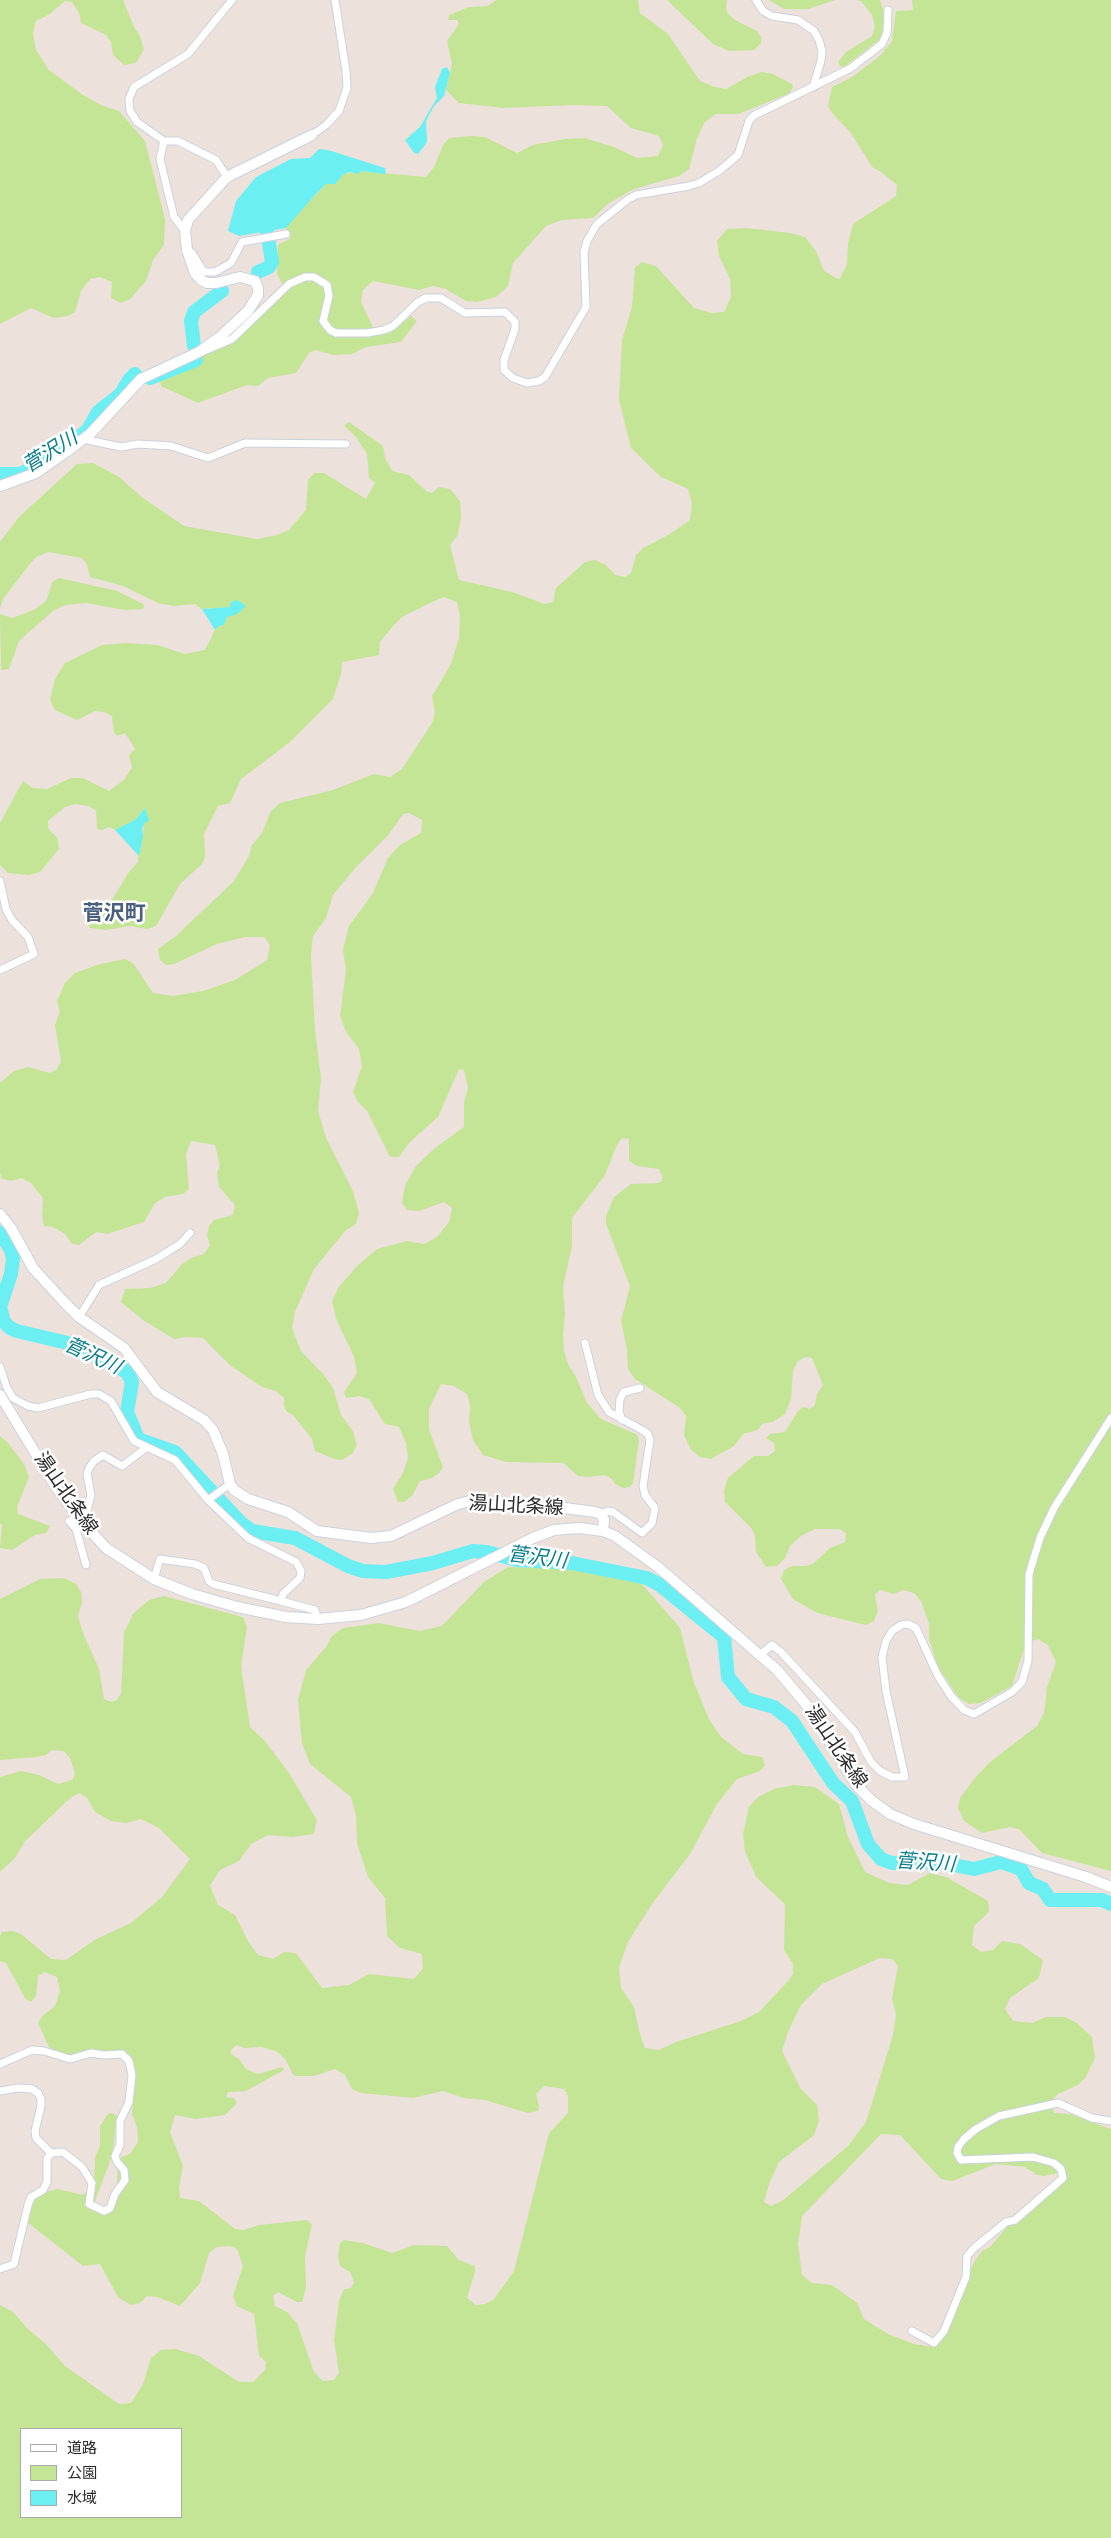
<!DOCTYPE html>
<meta charset="utf-8">
<style>
body{margin:0}
#map{position:relative;width:1111px;height:2538px;overflow:hidden;background:#ede1dc;font-family:Jost,"Noto Sans JP",sans-serif}
canvas{display:block}
.legend{position:absolute;left:20px;top:2428px;width:162px;height:90px;box-sizing:border-box;background:#fff;border:1px solid #aaa;margin:0;padding:6px 9px;list-style:none;font-size:15px;color:#2a2a2a}
.legend li{display:flex;align-items:center;gap:10px;height:25px}
.legend b{width:25px;border:1px solid #aaa}
</style>
<div id="map">
<canvas width="1111" height="2538"></canvas>
<ul class="legend">
<li><b style="height:6px;background:#fff"></b>道路</li>
<li><b style="height:14px;background:#c4e596"></b>公園</li>
<li><b style="height:14px;background:#6beff2"></b>水域</li>
</ul>
</div>
<script>
const ctx = document.querySelector('canvas').getContext('2d');
ctx.lineJoin = 'round';
function fill(path, color) {
  ctx.fillStyle = color;
  ctx.fill(path, 'evenodd');
}
function toPath(rows) {
  const path = new Path2D();
  for (const r of rows) {
    path.moveTo(r[0], r[1]);
    for (let i = 2; i < r.length; i += 2) path.lineTo(r[i], r[i + 1]);
  }
  return path;
}
function trace(path, color, width, dash) {
  ctx.strokeStyle = color;
  ctx.lineWidth = width;
  ctx.lineCap = dash ? 'butt' : 'round';
  ctx.setLineDash(dash || []);
  ctx.stroke(path);
}
function write(font, color, halo, rows, align = 'center') {
  ctx.font = font + ' Jost,"Noto Sans JP",sans-serif';
  ctx.lineWidth = 5;
  ctx.setLineDash([]);
  ctx.textBaseline = 'middle';
  ctx.strokeStyle = halo;
  ctx.fillStyle = color;
  for (const [text, x, y, turn = 0] of rows) {
    ctx.save();
    ctx.translate(x, y);
    ctx.rotate((+turn || 0) * Math.PI / 180);
    ctx.textAlign = isNaN(turn) ? turn : align;
    if (halo) ctx.strokeText(text, 0, 0);
    ctx.fillText(text, 0, 0);
    ctx.restore();
  }
}
fill(toPath([
 [0,0,123,0,134,27,140,36,144,50,136,63,124,65,113,55,111,42,106,35,81,23,79,13,72,2,65,1,50,14,36,21,33,34,36,50,49,70,83,95,103,106,119,111,145,141,165,219,164,245,153,260,146,281,129,300,121,303,111,298,112,282,100,277,90,279,81,291,75,312,68,316,54,318,31,308,0,324],
 [496,0,638,0,640,13,668,34,700,81,715,87,726,89,747,77,762,72,773,74,792,84,793,88,788,94,746,111,738,114,716,114,705,122,697,138,689,169,679,176,634,189,609,203,593,218,562,220,546,226,513,263,508,286,496,297,477,302,466,301,446,289,433,286,419,290,373,281,363,290,361,302,376,334,390,333,411,316,417,321,401,342,366,347,352,354,333,355,315,350,309,353,296,373,268,378,258,386,247,385,198,403,161,386,160,380,285,289,277,274,278,245,291,238,286,228,289,222,326,184,344,174,361,171,426,177,434,167,443,145,449,138,472,136,485,137,517,153,533,145,565,139,585,138,614,147,637,158,658,156,663,145,659,136,631,128,607,106,574,105,504,108,459,103,446,90,452,64,447,41,459,24,457,20,448,20,449,15,469,7,488,6],
 [667,0,727,0,726,8,728,14,735,20,757,31,761,37,761,43,754,50,729,51,713,44],
 [769,0,835,0,808,9,784,9],
 [856,0,880,0,883,9,883,30,880,39,844,67,840,66,838,62,846,52,872,36,875,26,872,15,861,1],
 [912,0,1111,0,1111,1871,1042,1853,1019,1829,1010,1827,982,1833,964,1821,958,1808,960,1798,974,1779,989,1763,1037,1726,1044,1713,1047,1687,1056,1662,1048,1645,1038,1639,1032,1641,1023,1652,1012,1686,981,1703,969,1704,959,1698,938,1667,929,1639,929,1623,921,1601,914,1593,903,1590,894,1594,880,1590,875,1595,878,1611,874,1621,866,1625,817,1613,793,1599,781,1579,784,1570,792,1566,806,1566,814,1563,830,1548,845,1542,846,1533,839,1529,815,1529,801,1536,790,1546,785,1558,777,1566,766,1567,756,1552,755,1536,752,1529,725,1502,724,1491,728,1478,754,1456,768,1456,775,1451,774,1443,766,1438,770,1434,785,1432,798,1411,803,1407,810,1409,815,1405,817,1394,823,1385,812,1358,806,1357,798,1361,793,1371,791,1399,785,1414,773,1422,762,1424,758,1430,743,1434,734,1446,711,1459,700,1457,691,1450,684,1435,686,1416,680,1408,635,1379,628,1369,627,1349,621,1321,630,1286,606,1224,606,1216,614,1197,631,1184,659,1183,663,1178,659,1169,637,1166,629,1161,629,1139,622,1138,617,1145,605,1175,572,1218,572,1246,563,1287,565,1315,563,1334,564,1351,568,1364,576,1377,587,1403,601,1419,636,1434,639,1439,633,1483,630,1487,623,1488,615,1484,612,1479,605,1475,587,1477,578,1476,563,1463,506,1462,483,1455,473,1440,469,1422,470,1406,467,1394,454,1386,441,1384,429,1409,429,1429,443,1467,439,1473,432,1478,420,1481,412,1496,404,1502,398,1502,393,1489,403,1473,408,1458,406,1443,399,1427,385,1424,369,1399,360,1396,346,1398,344,1392,357,1373,354,1357,337,1321,332,1302,338,1288,357,1266,377,1249,407,1241,424,1244,437,1237,449,1222,452,1208,444,1202,419,1211,407,1210,402,1203,405,1185,416,1166,435,1148,464,1127,464,1102,468,1088,464,1070,459,1069,438,1117,410,1142,399,1157,390,1157,367,1111,358,1102,353,1092,362,1066,359,1049,346,1032,340,1016,346,970,343,950,349,926,373,893,388,858,400,845,421,833,422,820,409,813,403,814,389,834,356,867,333,895,326,918,313,936,311,955,315,1030,321,1078,318,1111,326,1138,353,1191,359,1213,356,1224,346,1230,314,1269,295,1312,292,1328,301,1351,324,1375,333,1388,341,1415,353,1431,357,1446,352,1454,342,1460,334,1459,315,1451,312,1439,293,1415,287,1412,284,1406,284,1398,276,1391,262,1387,231,1366,203,1338,185,1337,174,1339,143,1320,121,1302,125,1289,150,1288,166,1283,181,1265,191,1258,204,1254,210,1245,207,1235,209,1226,214,1220,233,1215,235,1205,219,1187,217,1173,220,1166,215,1145,191,1141,186,1154,189,1189,183,1194,165,1197,155,1203,144,1222,107,1234,96,1232,79,1245,72,1244,65,1234,53,1227,44,1226,42,1217,43,1198,31,1183,21,1178,12,1181,2,1179,0,1173,0,1083,14,1071,28,1067,50,1073,57,1069,61,1061,55,1025,60,1012,57,1001,65,983,75,973,100,964,125,959,133,963,153,993,173,996,203,991,235,980,267,960,270,945,264,937,245,937,217,944,174,964,166,965,160,960,158,949,176,936,234,881,249,856,252,845,262,833,271,811,280,803,333,790,374,774,390,777,402,769,432,723,435,713,432,696,451,664,459,638,460,616,457,602,444,597,432,602,402,617,394,625,380,642,379,655,342,662,341,674,333,699,290,742,241,779,230,803,218,806,204,834,205,857,202,864,180,884,156,926,147,929,130,926,106,930,90,928,87,923,91,916,107,908,129,872,138,862,139,847,143,836,145,808,135,820,122,828,115,830,109,827,102,830,97,829,96,811,89,806,75,804,65,807,48,821,48,828,58,839,59,849,40,872,29,875,8,873,0,865,0,823,23,781,33,788,47,789,71,778,83,778,109,791,124,780,132,767,129,755,135,749,125,733,117,736,114,732,112,716,104,712,95,711,77,720,55,710,50,700,55,679,65,663,102,645,126,643,157,645,185,654,205,650,215,630,219,626,224,625,227,617,233,613,230,607,202,609,195,604,173,606,158,603,123,586,90,577,87,564,82,558,48,552,36,557,29,565,3,599,0,608,0,542,19,517,77,464,93,463,119,477,143,498,184,526,257,539,277,535,289,530,306,510,308,480,314,473,324,473,366,499,375,483,369,478,367,454,356,437,344,425,349,422,383,446,385,458,392,471,409,475,426,491,432,493,439,487,450,489,460,501,461,517,458,535,450,545,459,580,512,592,545,604,553,602,556,588,585,562,595,560,606,565,615,575,625,577,631,573,636,555,643,548,670,534,690,520,692,504,688,489,661,477,631,448,619,400,622,340,632,307,635,267,642,262,656,266,694,308,711,313,724,312,731,297,730,279,719,256,717,241,727,229,747,228,790,233,805,237,816,251,824,271,838,279,840,278,847,264,848,243,853,224,896,196,897,185,880,171,873,168,850,132,832,113,828,106,832,87,852,77,881,55,892,41,896,11,913,10],
 [59,578,117,591,143,604,144,606,143,609,125,610,86,603,65,605,53,611,19,641,9,669,1,670,0,614,12,618,34,610,46,601,53,581],
 [0,1436,8,1443,24,1464,29,1477,17,1507,18,1514,50,1526,46,1533,35,1535,12,1550,0,1548,2,1525,0,1523],
 [508,1567,569,1569,642,1584,680,1628,694,1683,709,1719,721,1737,743,1754,762,1757,765,1765,760,1771,737,1779,717,1804,690,1854,652,1904,628,1942,619,1967,621,1988,634,2007,639,2031,645,2048,659,2050,676,2042,741,2021,759,2012,789,1980,793,1974,793,1964,784,1950,785,1904,756,1877,745,1851,743,1834,749,1807,758,1797,774,1789,793,1785,815,1787,839,1804,848,1837,865,1872,889,1883,908,1885,930,1873,946,1877,988,1901,989,1912,974,1926,972,1945,981,1952,993,1950,1002,1941,1020,1944,1043,1960,1039,1978,1010,1998,1005,2009,1013,2021,1032,2023,1046,2017,1065,2017,1077,2023,1092,2037,1095,2058,1086,2077,1078,2085,1058,2094,1051,2101,1054,2113,1070,2114,1111,2129,1111,2538,0,2538,0,2305,13,2312,29,2330,46,2344,65,2366,119,2404,131,2403,143,2384,151,2358,161,2350,175,2349,199,2356,239,2382,253,2382,265,2370,266,2362,259,2356,254,2314,237,2306,233,2296,243,2266,237,2249,230,2246,217,2247,209,2253,200,2283,180,2306,157,2297,147,2296,140,2303,131,2305,118,2297,100,2264,83,2266,27,2222,31,2207,36,2198,44,2192,58,2189,83,2195,94,2184,95,2158,100,2146,100,2126,108,2114,112,2113,117,2116,112,2156,95,2201,99,2213,107,2214,112,2211,116,2197,118,2166,121,2157,130,2154,138,2142,137,2127,132,2114,134,2072,119,2054,65,2056,49,2047,38,2023,42,2016,55,2006,60,1991,57,1977,44,1972,38,1976,36,1996,31,2002,25,1998,6,1963,0,1961,0,1936,2,1932,13,1931,21,1934,51,1959,66,1960,96,1939,131,1923,162,1897,190,1859,159,1828,141,1819,126,1823,111,1821,95,1812,87,1798,79,1793,70,1798,39,1828,25,1841,15,1858,0,1872,0,1777,21,1771,39,1775,58,1784,72,1780,75,1774,71,1760,64,1751,52,1750,46,1755,37,1757,0,1760,0,1599,40,1579,64,1578,76,1584,81,1592,82,1602,78,1616,83,1633,99,1669,104,1699,111,1702,117,1700,121,1693,124,1633,133,1614,149,1600,164,1596,243,1617,247,1627,241,1666,250,1727,265,1741,289,1773,317,1820,314,1834,292,1837,268,1835,251,1844,239,1861,220,1870,210,1886,218,1905,235,1915,249,1943,258,1955,273,1959,284,1952,296,1953,322,1988,349,1985,369,1974,414,1979,423,1968,422,1954,400,1948,387,1936,385,1898,368,1877,357,1843,356,1816,351,1797,310,1764,307,1756,302,1743,298,1700,306,1670,326,1647,332,1636,343,1628,379,1623,420,1631,442,1626,484,1582],
 [880,1958,892,1959,898,1966,892,1998,896,2015,893,2035,866,2122,848,2146,782,2201,771,2206,764,2202,769,2184,779,2162,814,2135,819,2121,817,2105,801,2089,782,2051,788,2032,801,2005,822,1984],
 [236,2045,245,2048,261,2047,276,2051,285,2059,294,2076,314,2076,335,2069,345,2075,352,2089,361,2093,413,2098,443,2091,464,2098,485,2100,528,2113,538,2111,539,2106,536,2094,544,2086,564,2089,568,2096,568,2113,549,2133,514,2271,494,2299,485,2304,476,2305,467,2298,475,2272,475,2266,459,2260,447,2246,414,2245,392,2253,363,2243,344,2240,340,2243,338,2256,340,2266,350,2272,354,2282,351,2288,344,2289,339,2301,334,2340,339,2373,334,2380,323,2381,314,2372,297,2323,287,2312,275,2306,273,2296,278,2292,297,2302,302,2302,306,2288,305,2256,312,2225,307,2220,259,2225,244,2230,235,2229,199,2201,180,2198,179,2187,183,2166,170,2132,175,2115,196,2119,225,2115,237,2103,234,2098,226,2097,228,2092,246,2091,284,2070,282,2067,258,2074,246,2069,239,2059,231,2054,231,2050],
 [881,2134,900,2135,941,2179,952,2181,996,2164,1025,2167,1037,2175,1044,2176,1058,2173,1064,2175,1017,2221,1008,2226,990,2247,982,2251,974,2262,946,2333,933,2347,914,2344,888,2334,864,2319,857,2303,832,2285,812,2283,802,2275,798,2244,802,2216],
 [21,2429,181,2429,181,2517,21,2517]
]), '#c4e596');
fill(toPath([
 [447,67,450,73,444,96,434,106,426,121,427,142,418,154,414,153,405,140,420,127,437,98,435,87,442,69],
 [319,149,328,150,385,168,386,174,361,171,358,174,350,172,344,174,335,184,326,184,315,195,286,228,239,236,228,231,236,201,256,177,291,159,310,158],
 [237,600,246,606,237,614,227,617,224,625,219,626,215,630,202,609,230,607,231,602],
 [145,808,149,820,145,823,142,829,143,836,139,856,115,830,135,820]
]), '#6beff2');
trace(toPath([
 [258,272,269,267,272,262,265,219,268,213],
 [194,346,191,321,194,312,222,291],
 [150,378,196,360,195,357],
 [0,474,20,474,38,466,60,444,82,435,88,430,98,412,121,394,129,380,135,374],
 [0,1232,11,1250,13,1259,11,1274,0,1307,4,1322,10,1328,17,1331,76,1345,127,1372,132,1382,127,1412,138,1439,175,1452,241,1523,252,1531,295,1538,348,1566,363,1571,386,1572,433,1563,473,1551,487,1552,517,1560,572,1563,647,1578,660,1585,724,1637,728,1677,746,1699,774,1707,792,1721,833,1783,852,1801,868,1844,881,1859,892,1863,939,1862,974,1869,1001,1862,1021,1869,1029,1883,1043,1889,1050,1900,1102,1900,1111,1904]
]), '#6beff2', 14);
const street = toPath([
 [756,0,763,11,772,16,798,20,814,31,819,40,822,51,821,61,813,87],
 [312,135,326,125,339,111,347,88,346,71,335,0],
 [164,141,137,122,130,111,129,99,134,87,188,54,232,0],
 [164,141,160,159,174,217,185,231],
 [164,141,178,141,216,160,227,177],
 [192,253,204,272,215,272,231,263,242,242,286,234],
 [204,351,232,339,289,284,305,277,314,277,327,285,329,296,323,321,330,330,336,333,367,333,384,330,393,326,418,302,426,298,441,298,465,313,505,312,515,322,515,329,504,360,504,370,513,378,527,383,539,381,545,377,586,307,584,252,587,241,597,224,627,200,636,195,689,186,699,183,719,171,738,155,749,121,753,116,851,68,882,44,887,33,888,10],
 [83,439,121,447,138,444,171,446,208,458,245,443,346,444],
 [0,881,6,909,12,920,28,937,34,954,0,970],
 [79,1317,99,1285,156,1259,180,1244,190,1233],
 [585,1343,598,1395,609,1412,642,1430,648,1434,650,1440,643,1486,645,1495,655,1508,652,1523,642,1533,613,1512,608,1511,601,1514],
 [0,1367,7,1388,13,1398,28,1406,38,1408,91,1394,99,1394,111,1401,134,1441,175,1460,208,1500,248,1538,296,1562,301,1571,300,1578,283,1594,281,1601,315,1610,318,1619],
 [622,1420,619,1412,620,1399,624,1392,640,1388],
 [208,1500,230,1484],
 [86,1565,76,1529,69,1521,86,1515,91,1495,87,1474,89,1468,94,1461,103,1455,122,1466,146,1448],
 [154,1579,160,1559,195,1564,204,1568,209,1581,213,1584,281,1601],
 [761,1654,772,1645,781,1652,855,1732,871,1762,880,1771,892,1777,905,1777,886,1691,882,1657,886,1641,892,1631,901,1625,908,1624,916,1628,938,1676,951,1696,964,1710,974,1714,1012,1692,1022,1682,1028,1661,1029,1574,1040,1538,1054,1508,1111,1418],
 [0,2064,32,2050,44,2051,70,2059,91,2053,104,2055,122,2054,129,2061,132,2075,129,2102,120,2121,120,2145,115,2156,117,2162,124,2170,125,2180,115,2194,110,2208,104,2211,89,2204,92,2183,82,2167,63,2152,51,2153,47,2159,47,2182,43,2190,31,2197,28,2205,14,2264,0,2269],
 [0,2091,18,2088,32,2089,38,2093,41,2099,41,2106,35,2131,36,2138,51,2153],
 [912,2331,934,2343,944,2331,966,2277,967,2256,974,2248,1006,2222,1015,2220,1063,2178,1061,2169,1054,2163,1033,2157,961,2160,957,2153,958,2147,964,2139,976,2129,999,2116,1058,2103,1092,2118,1111,2121]
]);
const secondary = toPath([
 [0,486,36,473,66,452,90,434,141,379,199,352,221,336,248,311,258,295,258,288,255,281,240,277,216,283,207,283,201,280,195,273,187,250,185,231,188,220,227,177,312,135],
 [0,1214,11,1228,33,1268,64,1302,79,1317,124,1348,157,1392,204,1420,213,1430,223,1454,230,1484,234,1490,248,1499,288,1512,317,1531,371,1538,391,1536,458,1504,470,1501,549,1506,595,1512,601,1514,604,1520,603,1531],
 [0,1395,56,1487,78,1517,106,1548,154,1579,192,1594,237,1607,286,1617,318,1619,361,1615,406,1602,533,1538,554,1530,579,1528,603,1531,615,1536,658,1567,777,1670,809,1708,857,1786,872,1801,890,1814,914,1824,1086,1877,1111,1887]
]);
trace(street, '#cad2dd', 9);
trace(secondary, '#cad2dd', 12);
trace(street, '#fff', 7);
trace(secondary, '#fff', 10);
write('19px', '#2a2a2a', '#fff', [
 ["湯山北条線",65,1494,55],
 ["湯山北条線",516,1507,3],
 ["湯山北条線",835,1747,56]
]);
write('italic 20px', '#0a7d8b', '#fff', [
 ["菅沢川",51,453,-32],
 ["菅沢川",92,1357,25],
 ["菅沢川",537,1559,7],
 ["菅沢川",925,1864,4]
]);
write('bold 21px', '#495f7d', '#fff', [
 ["菅沢町",114,915]
]);
</script>
